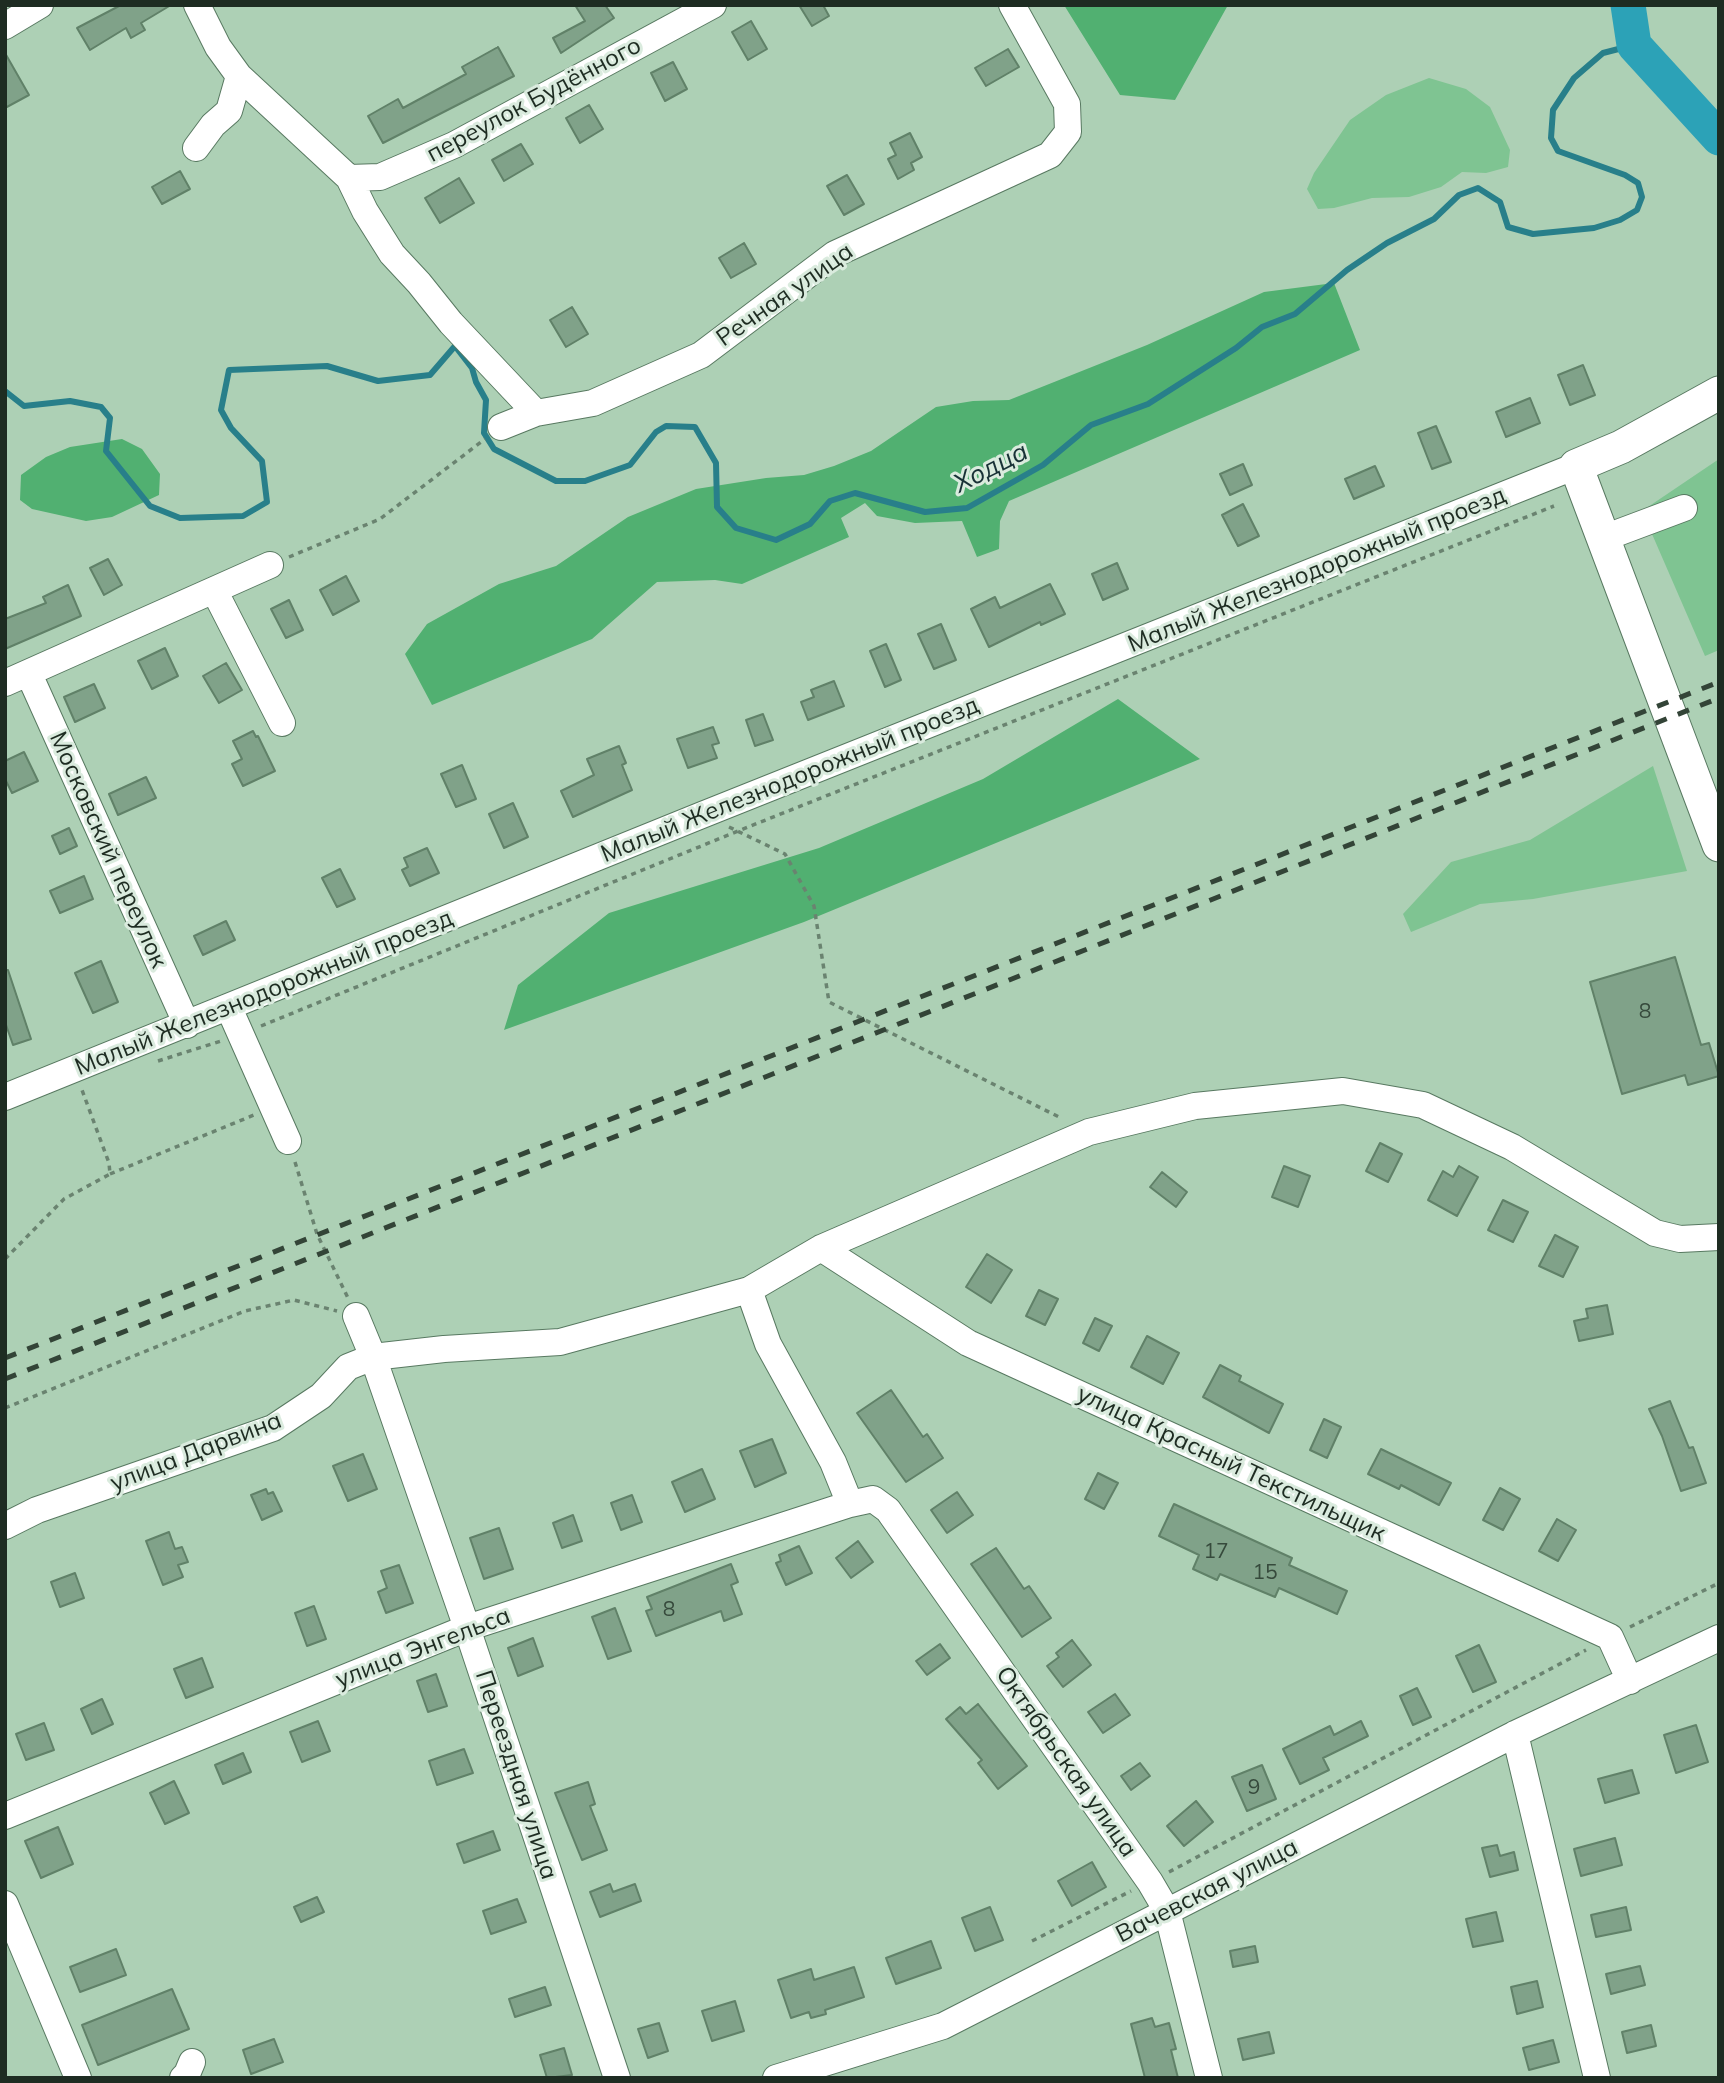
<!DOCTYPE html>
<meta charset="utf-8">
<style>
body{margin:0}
#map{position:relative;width:1724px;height:2083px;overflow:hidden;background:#add0b5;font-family:Mulish,sans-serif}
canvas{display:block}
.frame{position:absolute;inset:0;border:7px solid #1e2c22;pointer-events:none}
</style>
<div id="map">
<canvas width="1724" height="2083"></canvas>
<div class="frame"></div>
</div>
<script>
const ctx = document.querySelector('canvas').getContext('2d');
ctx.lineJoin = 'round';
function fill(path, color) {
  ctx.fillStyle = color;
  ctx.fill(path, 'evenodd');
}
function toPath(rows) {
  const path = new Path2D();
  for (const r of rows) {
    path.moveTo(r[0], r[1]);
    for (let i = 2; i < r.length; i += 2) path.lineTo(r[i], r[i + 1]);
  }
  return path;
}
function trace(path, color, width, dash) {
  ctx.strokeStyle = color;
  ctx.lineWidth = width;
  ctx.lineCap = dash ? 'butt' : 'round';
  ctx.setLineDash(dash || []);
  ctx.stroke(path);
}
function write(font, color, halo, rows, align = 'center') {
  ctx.font = font + ' Mulish,sans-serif';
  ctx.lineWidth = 6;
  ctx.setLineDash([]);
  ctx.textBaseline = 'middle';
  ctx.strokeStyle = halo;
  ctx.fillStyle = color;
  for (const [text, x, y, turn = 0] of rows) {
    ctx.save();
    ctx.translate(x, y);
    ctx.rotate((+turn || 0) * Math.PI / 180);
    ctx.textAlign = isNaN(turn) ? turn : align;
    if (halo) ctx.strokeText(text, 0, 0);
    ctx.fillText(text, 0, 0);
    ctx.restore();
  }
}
fill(toPath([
 [1429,78,1466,89,1490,107,1510,150,1508,167,1486,173,1462,172,1441,187,1409,197,1372,198,1334,208,1318,209,1307,189,1314,173,1350,120,1386,95],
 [1719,459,1719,650,1705,656,1642,511],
 [1653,766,1687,871,1533,899,1480,904,1411,932,1403,914,1451,862,1530,840]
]), '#7fc492');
fill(toPath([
 [1064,5,1228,5,1175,100,1120,95],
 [1334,283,1360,350,1009,501,1000,521,999,549,977,557,962,521,915,523,877,516,865,503,841,518,849,537,742,584,715,580,657,582,592,639,432,705,405,654,427,624,499,584,556,566,628,517,696,489,766,478,804,475,834,466,871,451,936,407,973,401,1009,400,1147,345,1264,292],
 [122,439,142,449,160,474,159,495,112,517,86,521,32,509,20,500,21,475,46,457,70,447],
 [1118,699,1200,759,804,922,504,1030,518,985,609,913,819,848,983,779]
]), '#51b071');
trace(toPath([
 [5,391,24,406,70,401,101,407,110,418,106,451,150,506,180,518,243,516,267,502,262,461,231,428,221,410,229,370,327,366,378,381,430,375,455,346,472,368,476,382,486,400,484,433,494,449,556,481,585,481,630,465,656,432,666,426,695,427,716,463,717,507,736,528,776,540,810,524,830,501,855,493,925,512,967,508,1043,465,1091,425,1148,404,1236,348,1262,327,1295,314,1347,270,1387,243,1434,219,1459,195,1478,188,1500,202,1508,227,1533,234,1594,228,1620,220,1637,210,1642,197,1638,183,1625,175,1558,151,1551,138,1553,110,1574,78,1603,53,1634,45]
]), '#287f8a', 6);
trace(toPath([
 [1628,5,1634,45,1719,138]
]), '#2ca2b7', 35);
const building = toPath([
 [121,5,171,5,141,23,145,30,131,38,126,28,90,50,77,28,121,5],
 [575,5,605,5,614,18,561,53,553,38,585,21,575,5],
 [799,5,823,5,829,16,812,26,799,5],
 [751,21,767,49,748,60,732,32,751,21],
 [498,47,514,76,383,143,368,116,398,99,403,108,466,74,462,67,498,47],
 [1008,49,1019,67,986,86,975,68,1008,49],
 [5,53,29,95,5,108,5,53],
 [673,62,687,89,665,101,651,73,673,62],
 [589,105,603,129,580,143,566,118,589,105],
 [910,133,922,157,911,163,914,170,898,179,888,159,896,155,890,143,910,133],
 [521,144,533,164,504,181,492,160,521,144],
 [180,171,190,189,162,204,152,187,180,171],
 [847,175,864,204,844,215,827,186,847,175],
 [459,178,474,203,440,223,425,198,459,178],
 [744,243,756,264,731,278,719,258,744,243],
 [572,307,588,334,566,347,550,320,572,307],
 [1583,365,1595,395,1570,405,1558,375,1583,365],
 [1530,398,1540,423,1506,437,1496,412,1530,398],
 [1436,426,1451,462,1432,469,1418,433,1436,426],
 [1243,464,1252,485,1230,495,1220,474,1243,464],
 [1375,466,1384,486,1354,499,1345,479,1375,466],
 [1243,504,1259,536,1238,546,1222,515,1243,504],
 [108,559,122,585,104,595,90,568,108,559],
 [1117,563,1128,589,1103,600,1092,574,1117,563],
 [346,576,359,601,333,615,320,590,346,576],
 [1050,584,1065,614,1041,625,1040,622,989,647,971,609,995,597,1000,608,1050,584],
 [68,585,81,616,5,649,5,619,46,603,43,597,68,585],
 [289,600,303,630,286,638,271,609,289,600],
 [941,624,956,660,934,669,918,634,941,624],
 [886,644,901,680,885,687,870,651,886,644],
 [165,648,178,676,152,689,138,661,165,648],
 [226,663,242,690,219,703,203,676,226,663],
 [834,681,844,706,808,720,801,702,814,697,811,690,834,681],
 [94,684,105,708,75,722,64,697,94,684],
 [763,714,773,740,755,746,746,720,763,714],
 [713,727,719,743,712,745,717,758,688,768,677,739,713,727],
 [253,731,256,737,258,736,275,771,243,786,232,764,242,759,233,741,253,731],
 [619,746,626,763,622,765,632,790,573,817,561,791,594,775,587,759,619,746],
 [24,752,38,781,12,793,5,779,5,761,24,752],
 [462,765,476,799,456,807,441,774,462,765],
 [146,777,156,798,118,815,109,794,146,777],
 [513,803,528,837,504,848,489,814,513,803],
 [69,828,77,846,60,854,52,836,69,828],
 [427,848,439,873,410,886,402,870,408,867,404,858,427,848],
 [340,869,355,899,337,907,322,878,340,869],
 [84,876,93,899,60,913,50,891,84,876],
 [226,921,235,940,203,955,194,936,226,921],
 [1675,957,1701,1045,1709,1043,1719,1076,1688,1085,1685,1075,1622,1094,1590,982,1675,957],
 [101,961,118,1002,93,1013,75,973,101,961],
 [5,970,8,970,31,1039,13,1045,5,1022,5,970],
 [1380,1143,1402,1154,1388,1182,1366,1171,1380,1143],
 [1284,1166,1310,1176,1298,1207,1272,1197,1284,1166],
 [1459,1166,1478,1177,1457,1216,1428,1200,1443,1171,1453,1177,1459,1166],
 [1162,1172,1187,1192,1176,1207,1150,1187,1162,1172],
 [1503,1200,1528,1212,1513,1242,1488,1230,1503,1200],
 [1555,1235,1578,1247,1563,1277,1539,1266,1555,1235],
 [987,1254,1012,1270,991,1303,966,1287,987,1254],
 [1039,1290,1058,1299,1045,1325,1026,1316,1039,1290],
 [1607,1305,1613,1334,1579,1341,1574,1321,1588,1318,1586,1309,1607,1305],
 [1095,1318,1112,1326,1099,1351,1083,1343,1095,1318],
 [1147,1336,1179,1353,1163,1384,1131,1367,1147,1336],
 [1220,1365,1241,1376,1239,1381,1283,1404,1269,1433,1203,1397,1220,1365],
 [891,1390,923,1437,927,1434,943,1458,906,1482,857,1413,891,1390],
 [1670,1401,1689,1448,1693,1447,1706,1483,1681,1491,1662,1436,1649,1409,1670,1401],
 [1324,1419,1341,1427,1327,1458,1310,1450,1324,1419],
 [772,1439,786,1473,755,1487,740,1451,772,1439],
 [1381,1449,1451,1483,1439,1505,1401,1485,1399,1489,1368,1474,1381,1449],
 [363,1454,377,1489,348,1501,333,1466,363,1454],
 [702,1469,715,1499,685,1512,672,1482,702,1469],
 [1098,1473,1118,1483,1104,1509,1085,1499,1098,1473],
 [1500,1488,1520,1499,1503,1530,1483,1520,1500,1488],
 [266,1489,268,1494,273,1492,282,1511,262,1520,251,1495,266,1489],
 [957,1492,973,1515,947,1533,931,1510,957,1492],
 [632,1495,642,1522,621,1530,611,1503,632,1495],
 [1174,1504,1292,1558,1289,1565,1347,1591,1337,1614,1279,1588,1275,1597,1220,1574,1217,1580,1193,1569,1199,1555,1159,1536,1174,1504],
 [573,1515,582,1541,562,1548,553,1523,573,1515],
 [1557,1519,1576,1530,1558,1561,1539,1551,1557,1519],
 [499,1528,513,1569,484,1579,470,1538,499,1528],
 [169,1532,175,1549,182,1547,188,1562,178,1565,183,1577,163,1585,146,1541,169,1532],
 [858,1541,873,1562,851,1578,836,1558,858,1541],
 [799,1546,812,1573,786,1585,776,1563,781,1561,779,1555,799,1546],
 [996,1548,1024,1589,1029,1586,1051,1618,1022,1637,971,1564,996,1548],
 [731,1564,738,1582,731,1585,742,1614,724,1621,721,1611,656,1636,646,1611,652,1609,647,1597,731,1564],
 [399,1565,413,1603,386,1613,378,1592,387,1588,381,1571,399,1565],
 [75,1573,84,1598,60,1607,51,1582,75,1573],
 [314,1606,326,1639,307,1646,295,1613,314,1606],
 [615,1608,631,1651,608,1659,592,1617,615,1608],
 [533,1638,543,1666,518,1676,508,1648,533,1638],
 [1072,1640,1091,1665,1063,1687,1047,1666,1059,1657,1056,1653,1072,1640],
 [940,1644,950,1658,927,1675,916,1661,940,1644],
 [1479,1645,1496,1682,1473,1692,1456,1656,1479,1645],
 [202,1658,213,1687,186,1698,174,1669,202,1658],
 [436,1674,447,1706,428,1712,417,1681,436,1674],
 [1417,1688,1431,1717,1413,1725,1400,1696,1417,1688],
 [1115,1694,1130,1715,1103,1733,1088,1712,1115,1694],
 [102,1699,113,1724,92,1734,81,1709,102,1699],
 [978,1704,1027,1766,998,1789,978,1763,982,1760,946,1719,960,1707,966,1714,978,1704],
 [318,1721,330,1751,302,1762,290,1732,318,1721],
 [1361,1721,1368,1736,1323,1758,1329,1770,1300,1784,1283,1749,1330,1726,1334,1735,1361,1721],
 [44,1723,54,1750,26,1760,16,1734,44,1723],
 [1696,1725,1708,1762,1676,1773,1664,1735,1696,1725],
 [464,1749,473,1773,437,1785,429,1761,464,1749],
 [243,1753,251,1772,223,1784,215,1765,243,1753],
 [1140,1763,1150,1776,1131,1790,1121,1776,1140,1763],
 [1262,1765,1276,1799,1247,1811,1232,1777,1262,1765],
 [1632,1770,1639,1793,1605,1803,1598,1779,1632,1770],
 [174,1781,189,1813,165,1824,150,1793,174,1781],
 [588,1782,595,1804,590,1806,607,1850,582,1860,555,1793,588,1782],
 [1196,1801,1213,1822,1184,1846,1167,1826,1196,1801],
 [58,1827,73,1864,41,1878,25,1841,58,1827],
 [493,1831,500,1850,464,1863,457,1844,493,1831],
 [1615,1838,1622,1865,1581,1876,1574,1849,1615,1838],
 [1497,1845,1500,1856,1514,1852,1518,1870,1490,1877,1482,1848,1497,1845],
 [1092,1862,1106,1887,1072,1906,1058,1881,1092,1862],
 [610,1884,613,1892,635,1884,641,1901,600,1917,590,1892,610,1884],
 [317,1897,324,1912,301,1922,294,1907,317,1897],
 [517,1899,526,1922,491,1934,483,1911,517,1899],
 [990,1907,1003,1940,975,1951,962,1918,990,1907],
 [1626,1907,1631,1930,1596,1937,1591,1915,1626,1907],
 [1496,1912,1503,1941,1473,1947,1466,1919,1496,1912],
 [931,1941,941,1968,896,1984,886,1958,931,1941],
 [1255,1946,1258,1962,1233,1967,1230,1951,1255,1946],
 [116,1949,126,1975,80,1992,70,1967,116,1949],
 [1640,1966,1645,1985,1611,1994,1606,1974,1640,1966],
 [854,1967,864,1997,825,2010,826,2014,811,2018,809,2012,791,2018,778,1980,811,1969,814,1980,854,1967],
 [1537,1981,1543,2007,1517,2014,1511,1987,1537,1981],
 [545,1987,551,2005,515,2017,509,1999,545,1987],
 [172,1989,189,2029,98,2065,82,2025,172,1989],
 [735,2001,744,2031,712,2041,702,2011,735,2001],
 [1152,2018,1155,2027,1169,2023,1176,2049,1171,2050,1178,2078,1145,2078,1131,2024,1152,2018],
 [659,2023,668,2051,648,2058,638,2029,659,2023],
 [1651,2025,1656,2046,1627,2053,1622,2032,1651,2025],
 [1269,2032,1274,2053,1243,2060,1238,2039,1269,2032],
 [274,2039,283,2062,251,2074,243,2050,274,2039],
 [1553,2040,1559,2062,1529,2070,1523,2048,1553,2040],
 [564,2048,572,2075,547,2078,540,2055,564,2048]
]);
fill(building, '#80a289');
trace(building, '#608168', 2);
const minor = toPath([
 [197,5,218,47,239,76,349,178,365,211,392,254,419,283,451,323,536,413],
 [5,26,40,5],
 [196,148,213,125,229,111,239,76],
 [349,178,380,177,454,145,713,5],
 [501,427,536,413,593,403,701,355,835,254,1050,155,1068,132,1067,104,1012,5],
 [1604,538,1684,508],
 [214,590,282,723],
 [29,674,187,1025],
 [5,683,270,565],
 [229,1008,288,1141],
 [5,1097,702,815,1576,466],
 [821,1248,968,1343,1610,1637,1630,1681],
 [749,1290,768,1344,833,1462,850,1504],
 [356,1316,373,1357,467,1628,617,2078],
 [5,1526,37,1510,273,1428,321,1396,348,1367,373,1357,444,1349,560,1342,749,1290,821,1248,1089,1132,1195,1106,1343,1091,1423,1105,1512,1147,1655,1233,1680,1239,1719,1237],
 [1515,1734,1597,2078],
 [5,1816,467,1628,850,1504,873,1499,888,1510,1150,1882,1167,1911,1209,2078],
 [5,1904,78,2078],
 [183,2078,187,2074,192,2062],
 [776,2078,943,2026,1515,1734,1719,1638]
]);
const major = toPath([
 [1719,393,1621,447,1576,466,1719,845]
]);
trace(minor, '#587961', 28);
trace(major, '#587961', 35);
trace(toPath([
 [289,557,380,519,485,439],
 [729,827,785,854,814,906,829,1002,1061,1118],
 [261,1026,738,831,1554,506],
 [158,1061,221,1041],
 [295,1162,317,1234,348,1298],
 [110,1174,254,1115],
 [5,1259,64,1199,110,1174,109,1163,82,1090],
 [5,1408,245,1311,294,1300,337,1311],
 [1630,1627,1719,1583],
 [1169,1872,1586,1650],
 [1032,1941,1131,1891]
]), '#6a8370', 3.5, [5, 5]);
trace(minor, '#fff', 26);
trace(major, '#fff', 33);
trace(toPath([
 [5,1358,1719,682],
 [5,1379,1719,698]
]), '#334437', 5, [12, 12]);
write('21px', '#364a3c', null, [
 ["8",1645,1012],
 ["17",1216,1552],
 ["15",1265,1573],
 ["8",669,1610],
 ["9",1254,1788]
]);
write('24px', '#1e2c22', '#daebde', [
 ["переулок Будённого",534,100,-28],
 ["Речная улица",785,295,-35],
 ["Малый Железнодорожный проезд",1317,570,-22],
 ["Малый Железнодорожный проезд",790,780,-22],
 ["Московский переулок",108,850,66],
 ["Малый Железнодорожный проезд",264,993,-22],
 ["улица Дарвина",196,1452,-21],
 ["улица Красный Текстильщик",1231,1464,25],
 ["улица Энгельса",423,1648,-21],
 ["Октябрьская улица",1066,1762,55],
 ["Переездная улица",516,1775,72],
 ["Вачевская улица",1207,1891,-27]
]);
write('italic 26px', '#183136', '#daebde', [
 ["Ходца",991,468,-27]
]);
</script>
